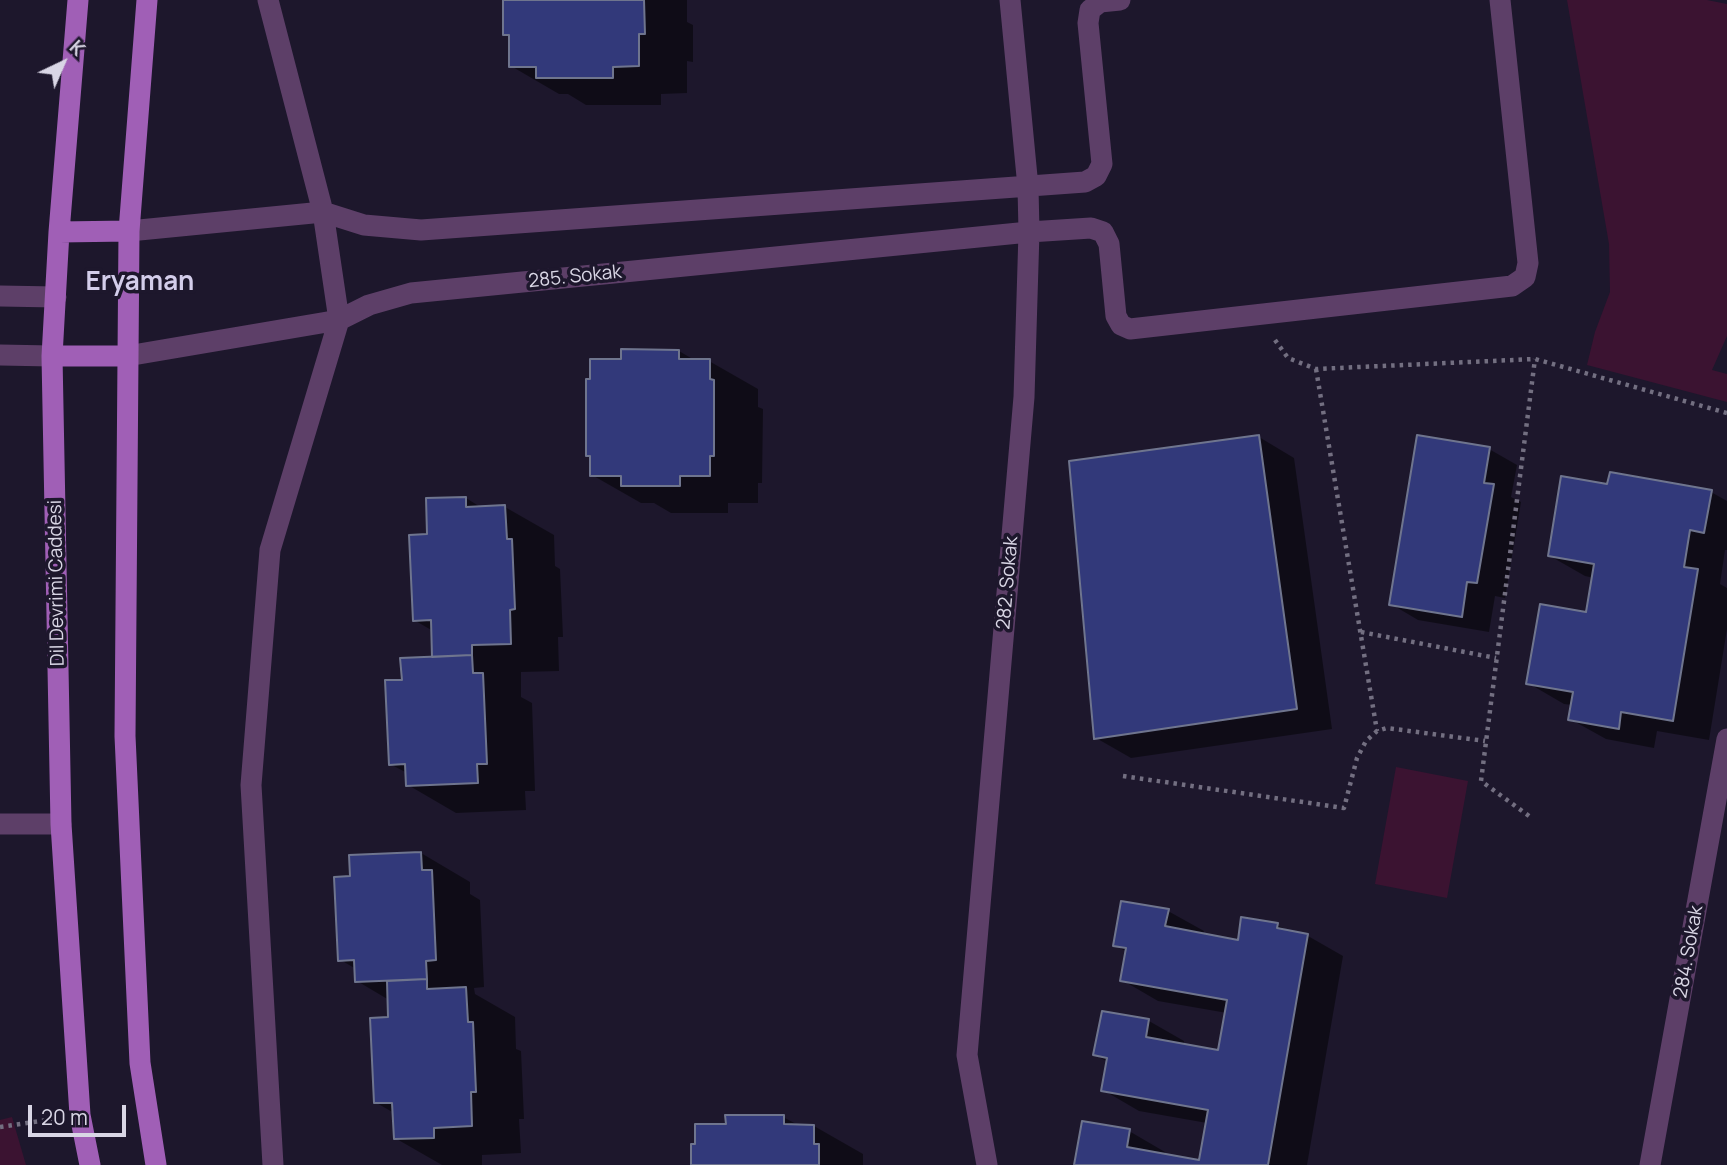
<!DOCTYPE html>
<style>
body{margin:0}
#map{position:relative;width:1727px;height:1165px;overflow:hidden;background:#1d172c;font-family:Manrope,sans-serif}
canvas{display:block}
.north{position:absolute;left:28px;top:28px;width:70px;height:70px;-webkit-text-stroke:5px #1d172c;paint-order:stroke;rotate:44deg;font-size:19px;font-weight:700;line-height:28px;text-align:center;color:#d9d6e5}
.north::after{content:'';display:block;margin:auto;width:24px;height:32px;background:#d9d6e5;clip-path:polygon(50% 0,100% 100%,50% 72%,0 100%)}
.scale{position:absolute;left:28px;top:1105px;width:98px;height:32px;box-sizing:border-box;border:4px solid #d9d6e5;border-top:0;padding-left:9px;font-size:21px;line-height:24px;white-space:nowrap;color:#d9d6e5;-webkit-text-stroke:5px #1d172c;paint-order:stroke}
</style>
<div id="map">
<canvas width="1727" height="1165"></canvas>
<div class="north">K</div>
<div class="scale">20 m</div>
</div>
<script>
const ctx = document.querySelector('canvas').getContext('2d');
ctx.lineJoin = 'round';
function fill(path, color) {
  ctx.fillStyle = color;
  ctx.fill(path, 'evenodd');
}
function toPath(rows) {
  const path = new Path2D();
  for (const r of rows) {
    path.moveTo(r[0], r[1]);
    for (let i = 2; i < r.length; i += 2) path.lineTo(r[i], r[i + 1]);
  }
  return path;
}
function trace(path, color, width, dash) {
  ctx.strokeStyle = color;
  ctx.lineWidth = width;
  ctx.lineCap = dash ? 'butt' : 'round';
  ctx.setLineDash(dash || []);
  ctx.stroke(path);
}
function write(font, color, halo, rows, align = 'center') {
  ctx.font = font + ' Manrope,sans-serif';
  ctx.lineWidth = 7;
  ctx.setLineDash([]);
  ctx.textBaseline = 'middle';
  ctx.strokeStyle = halo;
  ctx.fillStyle = color;
  for (const [text, x, y, turn = 0] of rows) {
    ctx.save();
    ctx.translate(x, y);
    ctx.rotate((+turn || 0) * Math.PI / 180);
    ctx.textAlign = isNaN(turn) ? turn : align;
    if (halo) ctx.strokeText(text, 0, 0);
    ctx.fillText(text, 0, 0);
    ctx.restore();
  }
}
fill(toPath([
 [1567,0,1707,0,1727,4,1727,336,1712,370,1727,374,1727,402,1587,365,1595,332,1610,292,1609,244],
 [1396,767,1468,781,1447,898,1375,884],
 [12,1117,26,1165,0,1165,0,1120]
]), '#3b1331');
fill(toPath([
 [505,0,687,0,687,22,693,25,693,62,687,61,687,93,661,94,661,105,586,105,568,94,559,94,511,66,511,38,505,34],
 [679,351,696,361,709,361,758,389,758,407,763,409,762,483,758,483,758,503,728,503,728,513,671,513,654,503,641,503,592,475,592,457,588,455,623,361],
 [1259,437,1294,458,1332,729,1131,758,1096,738],
 [1489,449,1517,465,1511,497,1521,502,1505,598,1495,596,1489,632,1418,620,1391,604],
 [1609,486,1711,492,1727,501,1727,550,1725,550,1720,584,1727,588,1727,629,1709,740,1657,731,1654,748,1606,739,1570,719,1572,705,1564,704,1528,683,1588,614,1594,578,1585,576,1550,556],
 [466,498,482,508,505,507,554,535,555,566,560,569,563,637,558,637,559,671,521,672,521,697,532,703,535,791,525,791,526,810,456,813,408,785,407,773,390,764,404,681,434,658,433,631,414,620,429,536],
 [421,853,470,882,470,894,480,900,484,987,474,988,475,994,515,1017,516,1049,521,1051,524,1119,519,1119,521,1153,482,1155,482,1165,442,1165,395,1138,394,1113,375,1102,390,1019,389,1000,357,981,356,969,339,959,352,878],
 [1168,911,1204,931,1203,935,1239,942,1277,925,1292,933,1308,936,1343,956,1307,1165,1076,1165,1129,1131,1165,1152,1164,1155,1200,1162,1207,1123,1139,1111,1103,1090,1108,1062,1095,1055,1103,1013,1149,1021,1184,1041,1184,1045,1220,1052,1227,1013,1158,1001,1122,980,1127,952,1115,945],
 [783,1117,800,1126,814,1126,863,1154,863,1165,692,1165,727,1126]
]), '#0007');
const building = toPath([
 [503,0,644,0,645,34,639,34,639,66,613,67,613,78,536,78,536,67,509,67,509,35,503,35,503,0],
 [621,349,679,350,679,359,710,359,710,379,714,380,714,456,710,456,710,476,680,476,680,486,621,486,621,476,590,476,590,456,586,456,586,379,590,379,590,359,621,359,621,349],
 [1259,435,1297,709,1094,739,1069,461,1259,435],
 [1417,435,1490,447,1484,483,1494,484,1477,583,1467,582,1462,617,1389,605,1417,435],
 [1610,472,1712,490,1704,533,1690,530,1684,567,1698,569,1673,721,1621,712,1619,729,1568,720,1573,692,1526,684,1540,604,1586,612,1594,564,1548,556,1561,476,1607,484,1610,472],
 [466,497,466,507,505,505,507,539,512,539,515,609,510,610,511,644,472,645,472,655,432,657,431,620,413,621,409,535,427,534,426,498,466,497],
 [472,655,473,673,483,673,487,764,477,764,478,783,406,786,405,764,389,765,385,680,402,680,400,658,472,655],
 [421,852,422,870,432,870,436,960,426,961,427,979,355,982,354,960,338,961,334,877,350,876,349,855,421,852],
 [1121,901,1169,909,1165,926,1238,940,1241,917,1278,923,1277,928,1308,934,1268,1165,1074,1165,1082,1121,1130,1129,1127,1147,1199,1160,1208,1110,1101,1091,1107,1058,1093,1055,1102,1011,1149,1019,1146,1037,1218,1050,1227,1000,1120,981,1126,948,1113,946,1121,901],
 [427,979,427,989,466,987,468,1022,473,1022,476,1092,471,1092,472,1126,434,1128,434,1138,394,1139,392,1103,374,1103,370,1018,388,1017,387,981,427,979],
 [725,1115,784,1115,784,1124,814,1125,814,1144,819,1144,819,1165,691,1165,691,1144,695,1144,695,1124,726,1124,725,1115]
]);
fill(building, '#32397a');
trace(building, '#6f758e', 2);
trace(toPath([
 [1275,340,1288,358,1316,369,1535,359,1727,413],
 [1316,369,1377,731],
 [1361,632,1496,658],
 [1123,776,1344,808,1357,758,1366,741,1377,731,1387,728,1485,741],
 [1529,816,1481,781,1535,359],
 [0,1127,54,1119]
]), '#736f81', 4.5, [3.5, 5]);
trace(toPath([
 [268,0,323,212,339,320,270,550,251,785,273,1165],
 [129,231,323,212,364,225,421,230,1085,182,1096,176,1102,164,1088,23,1090,10,1100,2,1120,0],
 [0,296,56,297],
 [0,355,52,356],
 [127,356,339,320,369,305,411,293,1029,232,1091,228,1103,232,1109,244,1116,316,1121,325,1130,329,1512,286,1525,277,1528,263,1500,0],
 [0,824,61,824],
 [987,1165,967,1055,1024,397,1029,232,1028,187,1010,0],
 [1650,1165,1727,739]
]), '#5d3f68', 21);
trace(toPath([
 [78,0,59,232,52,356,61,824,80,1115,90,1165],
 [147,0,129,231,125,736,140,1063,156,1165],
 [59,232,129,231],
 [52,356,127,356]
]), '#a05fb6', 21);
write('19px', '#d9d6e5', '#1d172c', [
 ["285. Sokak",575,277,-6],
 ["Dil Devrimi Caddesi",57,583,-91],
 ["282. Sokak",1008,583,-85],
 ["284. Sokak",1689,952,-80]
]);
write('bold 26px', '#d3cdea', '#1d172c', [
 ["Eryaman",140,283]
]);
</script>
